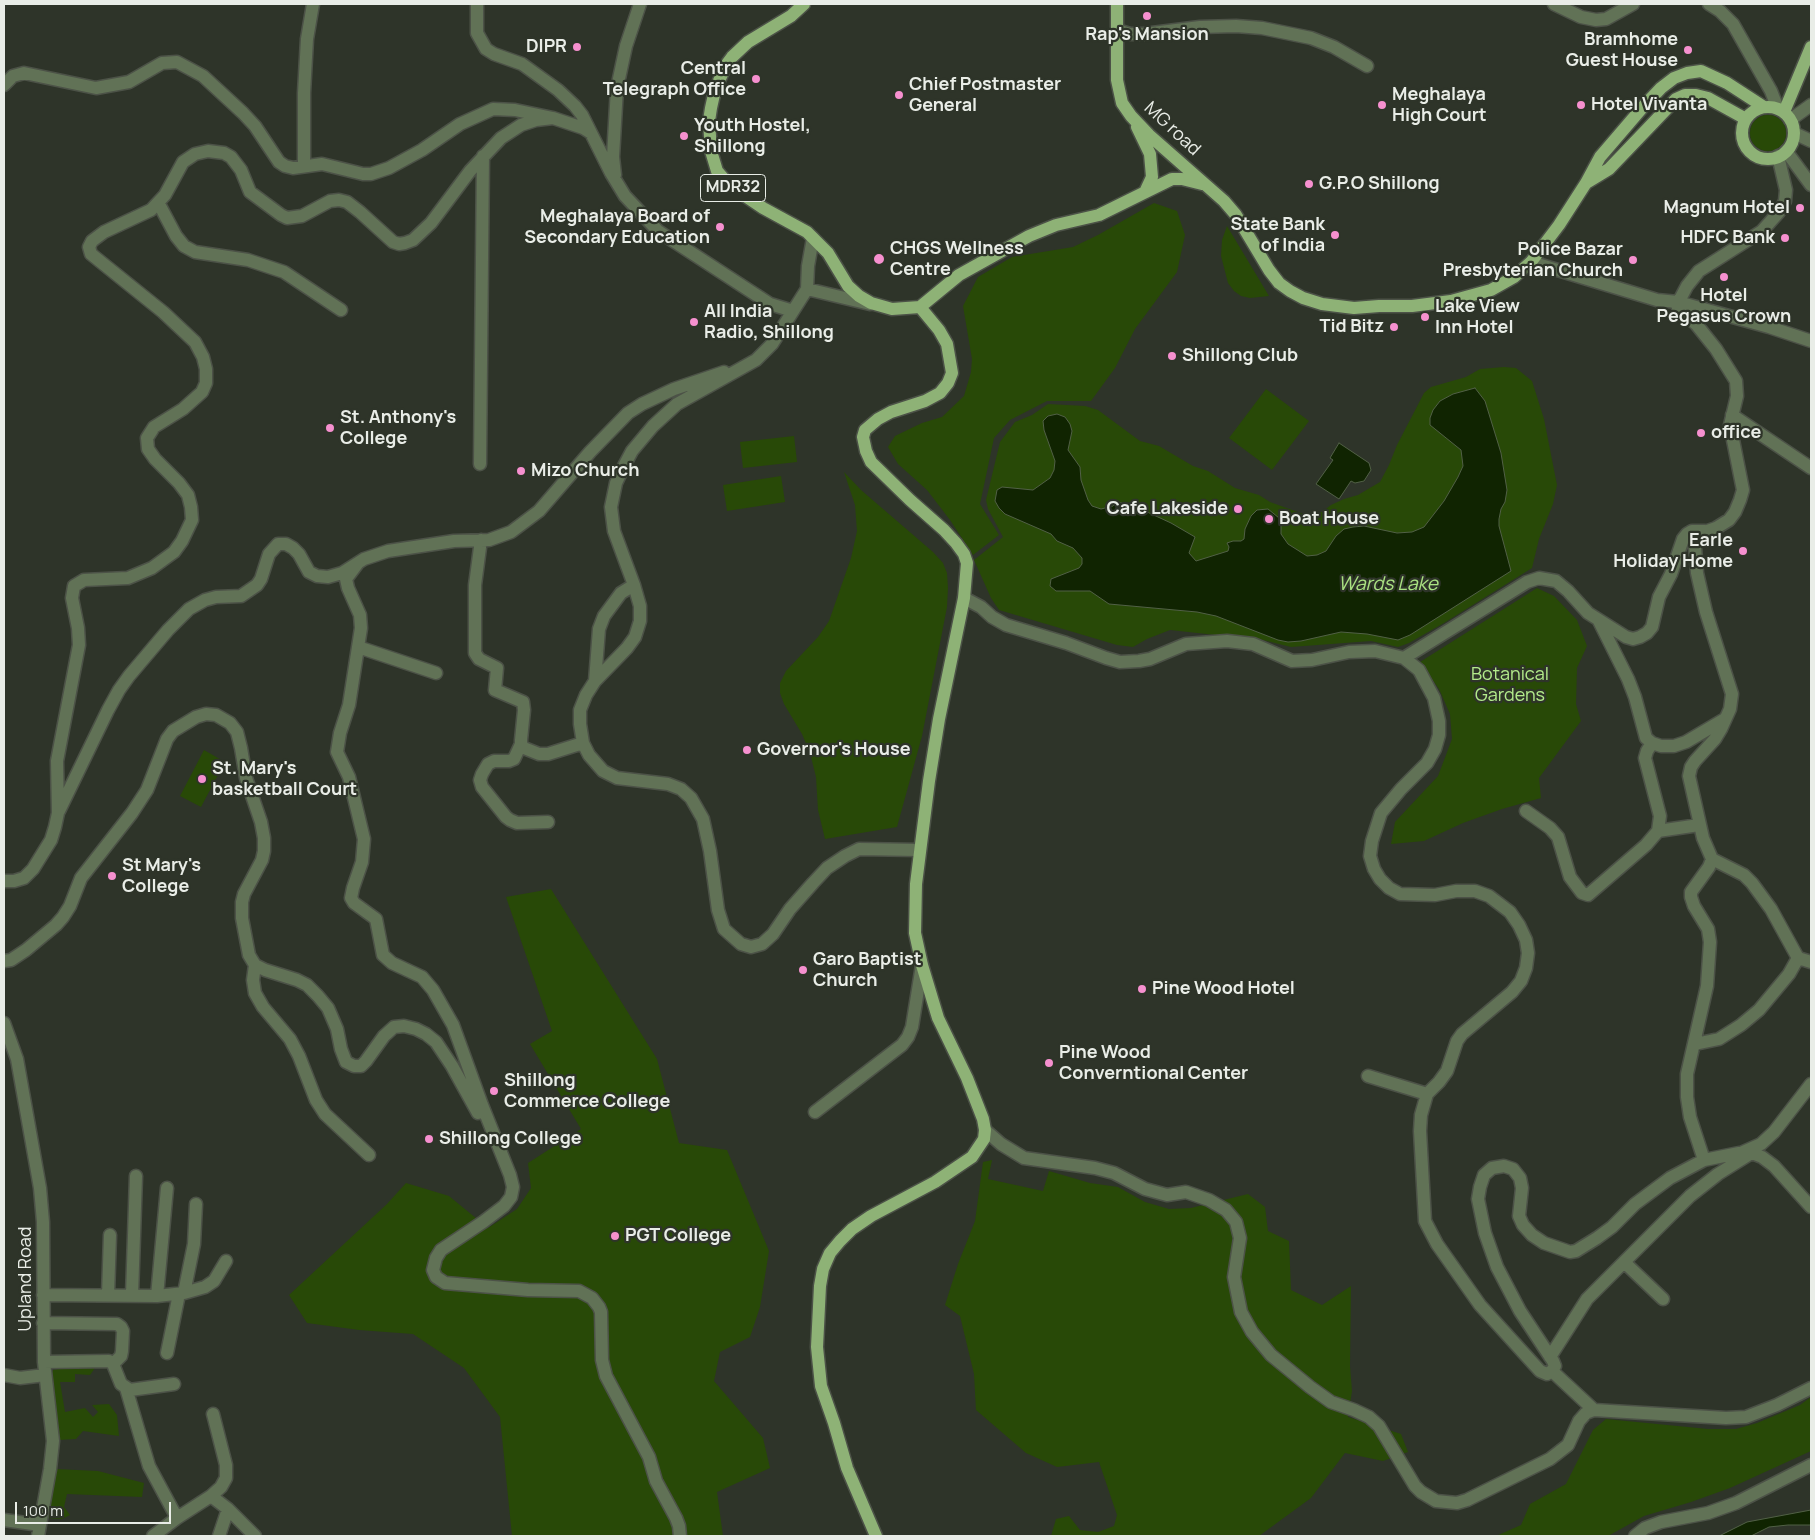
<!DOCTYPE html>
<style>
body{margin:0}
#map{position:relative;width:1815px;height:1540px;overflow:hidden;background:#2e3429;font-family:Manrope,sans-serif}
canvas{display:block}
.frame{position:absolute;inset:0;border:5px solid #e9ede7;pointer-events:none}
.scale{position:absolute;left:15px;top:1502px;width:156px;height:22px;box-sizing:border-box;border:2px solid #e9ede7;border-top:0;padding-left:6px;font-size:15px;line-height:18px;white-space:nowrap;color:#e9ede7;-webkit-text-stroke:4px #2e3429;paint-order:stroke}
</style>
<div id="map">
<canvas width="1815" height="1540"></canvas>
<div class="frame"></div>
<div class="scale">100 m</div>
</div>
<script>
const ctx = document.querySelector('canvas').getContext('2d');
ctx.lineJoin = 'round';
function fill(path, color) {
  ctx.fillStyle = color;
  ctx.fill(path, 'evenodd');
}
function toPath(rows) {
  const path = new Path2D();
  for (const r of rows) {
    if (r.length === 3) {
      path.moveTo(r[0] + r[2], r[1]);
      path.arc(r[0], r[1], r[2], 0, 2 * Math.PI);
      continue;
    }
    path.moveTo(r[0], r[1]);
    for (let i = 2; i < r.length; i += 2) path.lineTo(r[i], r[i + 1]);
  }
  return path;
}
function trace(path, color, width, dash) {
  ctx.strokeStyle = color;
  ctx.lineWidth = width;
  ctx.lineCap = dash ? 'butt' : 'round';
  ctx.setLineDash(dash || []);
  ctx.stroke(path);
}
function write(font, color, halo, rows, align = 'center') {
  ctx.font = font + ' Manrope,sans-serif';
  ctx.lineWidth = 4.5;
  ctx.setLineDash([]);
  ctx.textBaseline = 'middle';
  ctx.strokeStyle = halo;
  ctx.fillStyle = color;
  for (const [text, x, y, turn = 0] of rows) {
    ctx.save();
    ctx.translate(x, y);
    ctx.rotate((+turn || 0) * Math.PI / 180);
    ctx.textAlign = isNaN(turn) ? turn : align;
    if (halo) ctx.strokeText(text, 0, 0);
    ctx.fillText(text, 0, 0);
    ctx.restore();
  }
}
fill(toPath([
 [1768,133,18],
 [1154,203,1177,211,1185,235,1177,272,1135,329,1115,368,1091,401,1047,401,1010,420,994,438,980,504,999,535,973,555,950,520,927,490,898,464,888,447,895,436,922,423,942,417,964,396,971,372,972,359,963,306,978,277,1012,257,1073,247,1098,235],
 [1227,226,1269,296,1250,298,1241,296,1234,291,1228,283,1221,256,1222,240],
 [1504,367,1516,368,1532,381,1544,419,1557,485,1553,504,1539,539,1532,568,1444,623,1409,643,1398,647,1371,641,1291,647,1247,636,1225,636,1170,630,1147,639,1133,647,1117,645,999,610,991,598,974,560,1003,537,988,509,986,500,1000,442,1015,422,1032,415,1048,404,1085,406,1098,410,1140,441,1159,446,1193,466,1208,471,1235,488,1259,495,1270,502,1306,515,1322,512,1331,505,1344,499,1358,495,1380,482,1389,465,1397,445,1424,393,1431,387,1466,377,1480,369],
 [1266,389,1309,421,1272,470,1229,438],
 [794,436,797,462,743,468,740,442],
 [844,472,861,490,933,552,943,563,947,573,948,588,947,607,922,736,897,827,825,839,818,810,816,777,810,753,802,734,784,704,780,693,780,683,786,671,818,637,829,621,851,558,857,531,855,505],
 [781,476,785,502,727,511,723,485],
 [1537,588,1554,596,1577,620,1587,646,1577,668,1576,704,1581,721,1539,778,1541,798,1502,809,1463,823,1424,841,1391,844,1395,822,1438,776,1452,739,1450,714,1439,689,1420,662],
 [204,750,225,762,201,807,180,796],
 [551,889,657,1059,679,1143,727,1150,769,1251,760,1307,750,1337,720,1352,714,1381,763,1438,770,1468,717,1492,723,1536,512,1536,500,1417,464,1368,413,1334,359,1330,307,1323,289,1295,387,1204,406,1183,449,1196,488,1228,517,1209,531,1188,528,1163,581,1129,530,1044,552,1031,506,897],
 [992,1160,988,1179,1043,1191,1049,1171,1090,1183,1118,1187,1145,1202,1169,1209,1191,1208,1248,1194,1265,1207,1268,1231,1289,1241,1291,1290,1322,1305,1351,1286,1350,1366,1352,1391,1348,1417,1401,1434,1408,1452,1383,1461,1345,1453,1311,1498,1259,1536,1051,1536,1056,1519,1069,1516,1080,1530,1098,1532,1114,1526,1117,1515,1099,1462,1057,1467,1026,1453,976,1410,974,1374,960,1316,945,1305,958,1264,975,1221,983,1162],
 [73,1367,95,1368,90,1375,75,1374,75,1382,60,1382,65,1412,85,1408,93,1417,98,1412,92,1405,109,1404,117,1415,119,1436,83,1431,76,1439,58,1440,49,1379,53,1370],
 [1811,1397,1811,1451,1730,1488,1691,1502,1644,1516,1608,1536,1496,1536,1521,1525,1530,1504,1566,1484,1593,1430,1606,1419,1708,1429,1736,1429,1757,1423,1800,1405],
 [56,1469,98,1471,144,1483,142,1497,67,1494,64,1507,70,1515,62,1519,46,1518,50,1493]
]), '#284907');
const water = toPath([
 [1475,388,1485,401,1501,453,1507,490,1505,502,1501,509,1499,519,1499,526,1511,571,1410,635,1398,640,1367,634,1341,632,1301,641,1288,642,1278,640,1216,616,1197,612,1109,604,1090,591,1056,591,1050,586,1051,579,1079,568,1082,564,1082,558,1073,548,1057,541,1051,534,1005,514,999,508,995,501,997,490,1002,487,1033,490,1050,478,1054,470,1055,461,1044,430,1043,421,1048,416,1057,414,1065,417,1070,424,1072,431,1068,450,1080,467,1081,480,1088,500,1092,506,1101,509,1113,506,1117,502,1132,505,1171,523,1195,537,1189,553,1196,561,1228,551,1229,547,1227,543,1233,541,1241,541,1244,539,1245,529,1251,516,1257,510,1268,509,1279,518,1281,522,1281,534,1288,544,1307,556,1317,555,1326,551,1336,536,1344,529,1353,527,1364,526,1397,533,1412,532,1424,527,1444,501,1458,477,1463,466,1461,450,1430,425,1430,418,1433,410,1440,401,1453,394,1475,388],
 [1339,443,1369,463,1371,470,1364,481,1355,483,1351,481,1339,499,1316,484,1333,460,1330,458,1339,443],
 [1811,1510,1811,1525,1788,1525,1769,1527,1751,1536,1719,1536,1747,1522,1811,1510]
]);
fill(water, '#102401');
trace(water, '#516046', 1);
const minor = toPath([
 [477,4,477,33,486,49,494,54,522,64,558,90,575,106,582,115,611,173,625,196,658,231,770,304,793,311],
 [1554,4,1581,17,1596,20,1606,19,1633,4],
 [1709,4,1720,11,1733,24,1771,91,1778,109],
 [1117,30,1130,34,1144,34,1200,27,1236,26,1262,28,1311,38,1334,47,1367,66],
 [4,85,13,76,24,73,96,88,129,82,162,63,177,62,203,76,243,113,255,126,279,162,285,166,293,168,322,164,363,174,371,174,389,168,422,150,460,124,493,109,515,110,553,118,583,128,591,133],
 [1790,120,1811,105],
 [1794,133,1811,141],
 [1786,151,1811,185],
 [304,166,304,93,307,39,313,4],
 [615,175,613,157,617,88,626,46,640,4],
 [159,204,176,236,184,246,195,252,248,260,284,272,341,310],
 [813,238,808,266,807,289,772,344,756,360,677,404,653,426,632,451,624,466,616,483,611,507,614,531,634,585,640,606,640,621,635,637,627,648,595,681,586,695,580,710,580,724,583,743,589,755,603,771,617,778,668,784,681,789,691,798,703,819,710,851,718,910,724,929,741,944,751,947,762,944,773,934,790,909,813,883,827,868,845,856,859,849,919,850],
 [1531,262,1657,300,1678,302,1769,327,1811,341],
 [807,289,870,304],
 [1732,415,1811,468],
 [480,464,483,156],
 [481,540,475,585,475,653,479,659,497,668,495,690,523,702,524,710,521,740,521,744,524,748,539,754,548,754,583,743],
 [358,563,346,579,348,588,360,615,361,628,349,705,340,733,337,752,349,777,364,839,362,862,353,888,351,898,354,903,376,919,383,955,392,963,422,977,433,990,453,1025,482,1105,510,1175,513,1187,511,1197,504,1206,483,1222,441,1250,436,1258,433,1270,436,1277,445,1283,528,1290,579,1291,592,1298,599,1307,601,1312,602,1360,606,1376,649,1457,656,1481,676,1518,679,1526,680,1536],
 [964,598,981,607,992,617,1006,625,1066,643,1106,658,1120,662,1139,661,1150,659,1186,644,1227,641,1253,644,1292,661,1312,660,1349,652,1375,651,1404,658,1419,670,1434,698,1439,721,1439,735,1435,749,1427,763,1401,789,1381,813,1372,841,1370,856,1374,869,1380,879,1389,888,1400,894,1435,895,1456,891,1475,891,1489,896,1510,912,1519,925,1526,940,1528,953,1526,968,1521,981,1512,992,1462,1034,1457,1041,1447,1071,1439,1082,1427,1094,1421,1115,1420,1131,1425,1221,1437,1244,1480,1305,1540,1371,1547,1374,1552,1371,1555,1366,1553,1361,1520,1311,1497,1267,1485,1233,1478,1199,1480,1187,1484,1175,1492,1168,1504,1166,1513,1169,1520,1178,1522,1188,1519,1216,1523,1225,1532,1235,1544,1243,1570,1252,1576,1251,1597,1238,1612,1227,1635,1204,1670,1178,1704,1160,1739,1153,1752,1153,1762,1157,1774,1166,1811,1207],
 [1599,621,1628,679,1635,697,1646,738,1652,743,1661,746,1674,746,1686,742,1725,719],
 [358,647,436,673],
 [1404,658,1527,582,1539,578,1556,581,1568,591,1588,613,1626,637,1633,639,1640,637,1647,633,1652,627,1659,597,1671,574,1683,539,1687,534,1692,531,1705,531],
 [595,681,599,629,604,616,621,593,634,585],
 [521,744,514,759,509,761,494,761,488,764,482,774,480,780,482,787,506,817,510,820,517,823,548,822],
 [59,811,108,710,119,690,129,676,168,630,189,609,205,600,216,597,241,596,257,585,261,579,269,554,278,544,286,544,293,548,299,554,309,572,317,576,328,577,342,573,364,559,388,551,454,541,489,540,511,532,539,511,590,452,628,413,642,404,674,389,724,372],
 [1526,811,1550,828,1558,837,1570,877,1582,893,1588,895,1646,845,1658,831,1660,816,1645,758,1647,751,1652,743],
 [1658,831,1699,825],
 [4,881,14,881,24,878,33,869,51,840,55,827,58,813,57,761,79,645,78,628,72,598,74,586,84,580,128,578,152,568,174,552,182,541,192,520,191,507,188,495,179,483,155,459,148,449,147,438,154,427,183,409,202,392,206,383,206,369,203,357,195,342,163,312,91,254,89,247,92,241,104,232,151,210,165,195,183,162,195,154,208,151,224,153,231,157,241,170,250,192,281,215,287,218,302,216,330,201,339,200,347,202,360,212,393,242,399,244,405,243,413,240,431,223,470,171,501,138,521,125,536,120,553,118],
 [1798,958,1811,962],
 [4,961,11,960,26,950,56,925,63,917,70,906,81,878,132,813,147,790,167,739,173,731,196,717,206,714,216,715,230,723,237,732,241,748,246,778,261,822,264,838,264,851,262,860,244,894,242,902,242,918,249,955,255,965,265,970,297,980,307,985,318,996,328,1008,337,1029,341,1049,346,1062,354,1066,361,1066,366,1061,384,1036,394,1027,404,1026,416,1029,426,1034,436,1042,452,1066,478,1113],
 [255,965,253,980,255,993,263,1007,290,1039,299,1056,316,1100,325,1114,369,1155],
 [4,1023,17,1059,40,1188,43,1222,44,1362,53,1441,50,1469,38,1536],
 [1695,1044,1719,1039,1741,1025,1759,1010,1789,974,1798,958,1771,909,1752,883,1744,875,1712,859],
 [1368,1076,1427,1094],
 [815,1112,902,1045,908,1037,912,1027,922,965],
 [985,1130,1001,1144,1024,1158,1095,1168,1114,1173,1145,1189,1167,1195,1186,1192,1209,1200,1226,1210,1236,1222,1240,1238,1234,1277,1241,1312,1252,1332,1271,1355,1310,1387,1331,1402,1354,1410,1369,1417,1379,1426,1415,1486,1421,1492,1436,1501,1457,1503,1467,1500,1550,1459,1568,1445,1579,1421,1586,1413,1594,1410,1726,1418,1746,1417,1777,1405,1811,1388],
 [1743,1152,1761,1144,1774,1132,1811,1084],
 [1704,1160,1690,1117,1687,1097,1687,1074,1707,986,1710,942,1708,929,1694,906,1691,897,1691,892,1709,867,1712,859,1703,838,1689,776,1691,767,1695,761,1715,739,1721,729,1730,709,1732,694,1706,612,1697,573,1695,547,1696,539,1699,534,1716,528,1729,520,1735,512,1740,500,1743,490,1730,425,1737,396,1736,381,1716,349,1696,324,1679,310,1677,305,1687,286,1699,271,1762,231,1779,212,1785,201,1786,190,1778,156],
 [1624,1262,1663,1299],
 [184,1293,194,1244,196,1204],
 [43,1295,157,1296,184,1293,205,1287,214,1281,226,1261],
 [108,1295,110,1235],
 [132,1295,136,1176],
 [157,1296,167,1188],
 [43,1323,117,1324,121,1327,123,1331,122,1351,121,1356,113,1364],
 [167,1353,179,1294],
 [1550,1357,1587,1299,1690,1196,1718,1174,1750,1154],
 [44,1362,109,1361,113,1364,121,1384,130,1390,174,1384],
 [1552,1371,1594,1410],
 [4,1375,20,1378,45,1375],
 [126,1388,149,1466,177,1518],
 [211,1496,221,1487,226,1478,226,1465,213,1414],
 [4,1520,40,1525],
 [153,1536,177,1518,211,1496,228,1509,255,1536],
 [219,1536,228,1509],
 [1635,1536,1645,1528,1661,1522,1708,1513,1736,1503,1811,1465]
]);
const major = toPath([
 [804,4,791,16,748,42,732,57,726,65,715,90,711,108,709,121,711,151,717,171,729,185,763,208,807,232,828,253,848,286,859,296,871,303,892,309,920,307,959,275,1029,236,1056,225,1099,215,1172,179,1182,179,1202,184],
 [1117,4,1117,80,1122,103,1131,116,1149,135,1224,201,1236,215,1269,270,1279,283,1290,291,1303,298,1322,304,1354,308,1379,306,1412,306,1451,301,1491,290,1514,277,1531,262,1559,225,1586,183,1600,157,1642,108,1661,88,1674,78,1687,73,1701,71,1727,83,1764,107],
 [1768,133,26],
 [1784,112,1811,47],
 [1137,127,1150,154,1152,177,1145,192],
 [1586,183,1609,169,1676,99,1685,95,1696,95,1708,98,1746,119],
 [876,1536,847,1468,834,1423,821,1386,817,1347,820,1286,823,1269,830,1253,840,1241,852,1229,871,1216,935,1182,972,1157,984,1139,985,1130,983,1119,967,1078,938,1018,922,965,915,933,916,884,929,781,939,719,964,598,967,563,964,554,956,543,944,530,910,500,871,462,866,451,863,437,865,430,878,419,891,412,925,401,940,393,948,383,952,373,947,344,939,330,920,307]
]);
trace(minor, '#4c5247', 15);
trace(major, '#4c5247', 15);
trace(minor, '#617256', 12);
trace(major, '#8eb276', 12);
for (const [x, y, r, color] of [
 [1147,16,5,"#f690cf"],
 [577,47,5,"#f690cf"],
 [1688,50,5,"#f690cf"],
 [756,79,5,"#f690cf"],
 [899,95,5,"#f690cf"],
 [1382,105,5,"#f690cf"],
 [1581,105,5,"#f690cf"],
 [684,136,5,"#f690cf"],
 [1309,184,5,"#f690cf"],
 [1800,208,5,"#f690cf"],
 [720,227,5,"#f690cf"],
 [1335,235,5,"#f690cf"],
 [1785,238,5,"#f690cf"],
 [879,259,6,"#f690cf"],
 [1633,260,5,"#f690cf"],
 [1724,277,5,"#f690cf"],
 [1425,317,5,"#f690cf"],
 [694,322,5,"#f690cf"],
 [1394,327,5,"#f690cf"],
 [1172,356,5,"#f690cf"],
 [330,428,5,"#f690cf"],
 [1701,433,5,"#f690cf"],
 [521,471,5,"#f690cf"],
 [1238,509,5,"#f690cf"],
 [1269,519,5,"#f690cf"],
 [1743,551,5,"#f690cf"],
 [747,750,5,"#f690cf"],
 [202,779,5,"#f690cf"],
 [112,876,5,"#f690cf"],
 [803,970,5,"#f690cf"],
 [1142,989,5,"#f690cf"],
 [1049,1063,5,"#f690cf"],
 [494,1091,5,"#f690cf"],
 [429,1139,5,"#f690cf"],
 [615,1236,5,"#f690cf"]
]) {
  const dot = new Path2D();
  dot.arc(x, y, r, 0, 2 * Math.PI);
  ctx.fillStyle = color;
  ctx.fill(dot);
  trace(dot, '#2e3429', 2);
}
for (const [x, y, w] of [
 [733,188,65]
]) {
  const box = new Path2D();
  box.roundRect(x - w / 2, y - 13.5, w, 27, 4);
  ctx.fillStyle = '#2e3429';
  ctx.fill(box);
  trace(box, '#e9ede7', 1);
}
write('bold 16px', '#e9ede7', null, [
 ["MDR32",733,188]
]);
write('bold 18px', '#e9ede7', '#2e3429', [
 ["Rap's Mansion",1147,35,"center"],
 ["Bramhome",1678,40,"right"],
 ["Guest House",1678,61,"right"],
 ["DIPR",567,47,"right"],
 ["Central",746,69,"right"],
 ["Telegraph Office",746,90,"right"],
 ["Chief Postmaster",909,85],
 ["General",909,106],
 ["Meghalaya",1392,95],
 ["High Court",1392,116],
 ["Hotel Vivanta",1591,105],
 ["Youth Hostel,",694,126],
 ["Shillong",694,147],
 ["G.P.O Shillong",1319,184],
 ["Magnum Hotel",1790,208,"right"],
 ["Meghalaya Board of",710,217,"right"],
 ["Secondary Education",710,238,"right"],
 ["State Bank",1325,225,"right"],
 ["of India",1325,246,"right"],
 ["HDFC Bank",1775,238,"right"],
 ["CHGS Wellness",890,249],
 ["Centre",890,270],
 ["Police Bazar",1623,250,"right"],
 ["Presbyterian Church",1623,271,"right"],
 ["Hotel",1724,296,"center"],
 ["Pegasus Crown",1724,317,"center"],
 ["Lake View",1435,307],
 ["Inn Hotel",1435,328],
 ["All India",704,312],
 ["Radio, Shillong",704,333],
 ["Tid Bitz",1384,327,"right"],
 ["Shillong Club",1182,356],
 ["St. Anthony's",340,418],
 ["College",340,439],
 ["office",1711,433],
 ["Mizo Church",531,471],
 ["Cafe Lakeside",1228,509,"right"],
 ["Boat House",1279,519],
 ["Earle",1733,541,"right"],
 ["Holiday Home",1733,562,"right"],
 ["Governor's House",757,750],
 ["St. Mary's",212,769],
 ["basketball Court",212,790],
 ["St Mary's",122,866],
 ["College",122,887],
 ["Garo Baptist",813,960],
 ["Church",813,981],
 ["Pine Wood Hotel",1152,989],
 ["Pine Wood",1059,1053],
 ["Converntional Center",1059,1074],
 ["Shillong",504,1081],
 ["Commerce College",504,1102],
 ["Shillong College",439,1139],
 ["PGT College",625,1236]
], 'left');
write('18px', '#e9ede7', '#2e3429', [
 ["MG road",1172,129,43],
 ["Upland Road",26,1279,-90]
]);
write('18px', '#b3eb8b', '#2e3429', [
 ["Botanical",1510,675],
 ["Gardens",1510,696]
]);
write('italic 19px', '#aae182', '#2e3429', [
 ["Wards Lake",1388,585]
]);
</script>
